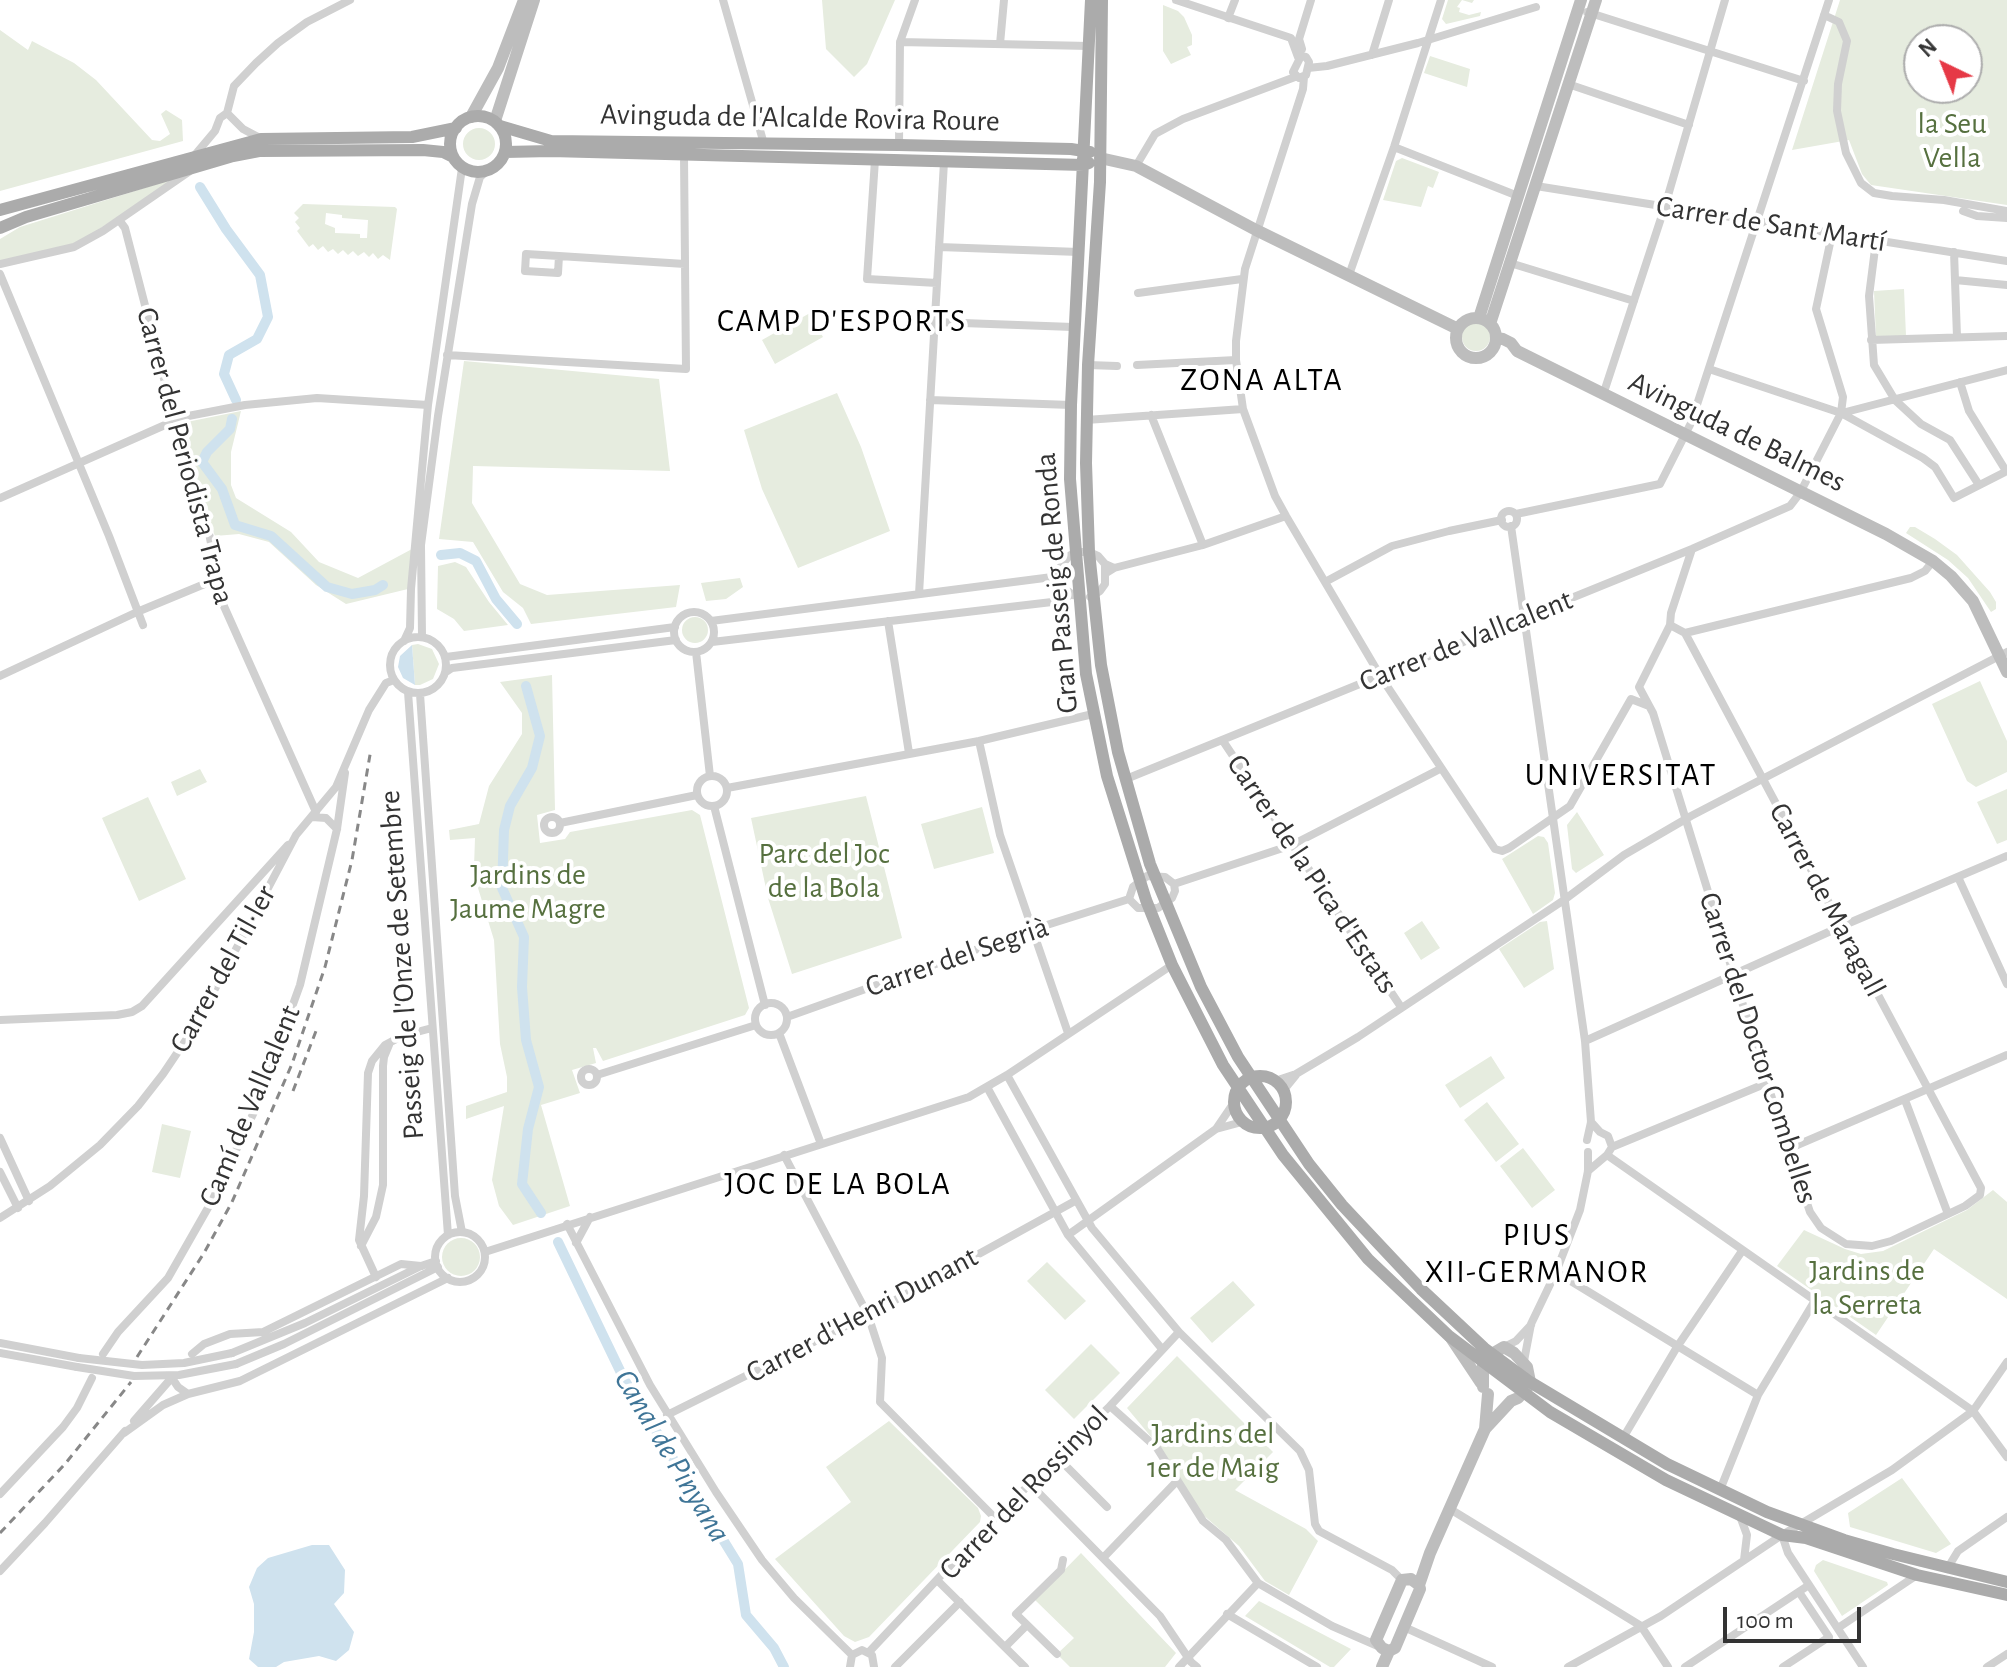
<!DOCTYPE html>
<meta charset="utf-8">
<style>
body{margin:0}
#map{position:relative;width:2007px;height:1667px;overflow:hidden;background:#fff;font-family:"Alegreya Sans",sans-serif}
canvas{display:block}
.north{position:absolute;left:1903px;top:24px;width:80px;height:80px;box-sizing:border-box;background:#fff;border:2px solid #adadad;border-radius:50%;rotate:317deg;font-size:22px;font-weight:700;line-height:32px;text-align:center;color:#333}
.north::after{content:'';display:block;margin:auto;width:28px;height:36px;background:#e63946;clip-path:polygon(50% 0,100% 100%,50% 72%,0 100%)}
.scale{position:absolute;left:1723px;top:1607px;width:138px;height:36px;box-sizing:border-box;border:4px solid #333;border-top:0;padding-left:10px;font-size:24px;line-height:28px;white-space:nowrap;color:#333;-webkit-text-stroke:6px #fff;paint-order:stroke}
</style>
<div id="map">
<canvas width="2007" height="1667"></canvas>
<div class="north">N</div>
<div class="scale">100 m</div>
</div>
<script>
const ctx = document.querySelector('canvas').getContext('2d');
ctx.lineJoin = 'round';
function fill(path, color) {
  ctx.fillStyle = color;
  ctx.fill(path, 'evenodd');
}
function toPath(rows) {
  const path = new Path2D();
  for (const r of rows) {
    if (r.length === 3) {
      path.moveTo(r[0] + r[2], r[1]);
      path.arc(r[0], r[1], r[2], 0, 2 * Math.PI);
      continue;
    }
    path.moveTo(r[0], r[1]);
    for (let i = 2; i < r.length; i += 2) path.lineTo(r[i], r[i + 1]);
  }
  return path;
}
function trace(path, color, width, dash) {
  ctx.strokeStyle = color;
  ctx.lineWidth = width;
  ctx.lineCap = dash ? 'butt' : 'round';
  ctx.setLineDash(dash || []);
  ctx.stroke(path);
}
function write(font, color, halo, rows, align = 'center') {
  ctx.font = font + ' "Alegreya Sans",sans-serif';
  ctx.lineWidth = 8;
  ctx.setLineDash([]);
  ctx.textBaseline = 'middle';
  ctx.strokeStyle = halo;
  ctx.fillStyle = color;
  for (const [text, x, y, turn = 0] of rows) {
    ctx.save();
    ctx.translate(x, y);
    ctx.rotate((+turn || 0) * Math.PI / 180);
    ctx.textAlign = isNaN(turn) ? turn : align;
    if (halo) ctx.strokeText(text, 0, 0);
    ctx.fillText(text, 0, 0);
    ctx.restore();
  }
}
fill(toPath([
 [822,0,895,0,867,64,854,77,826,49],
 [1448,0,1474,0,1472,3,1462,0,1457,7,1460,8,1459,12,1469,15,1481,12,1480,16,1446,24,1442,19],
 [1840,0,2007,0,2007,205,1871,185,1862,174,1849,140,1792,150],
 [1919,40,1967,40,1967,88,1919,88],
 [1163,5,1178,11,1184,17,1192,35,1192,45,1187,47,1191,55,1171,64,1163,51],
 [0,30,28,50,32,41,74,63,96,80,152,140,160,141,170,134,161,114,166,110,182,120,183,141,0,191],
 [1430,56,1470,69,1467,87,1424,73],
 [479,144,16],
 [1402,158,1439,172,1433,188,1428,186,1421,207,1383,200,1396,161],
 [170,180,170,183,73,246,0,261,0,239,20,227],
 [303,204,395,207,397,209,390,260,383,255,378,259,373,253,369,257,364,252,358,256,353,251,348,255,343,250,338,254,333,249,328,252,323,246,318,250,313,244,309,247,297,231,300,228,295,222,299,218,294,213],
 [326,213,342,215,342,218,368,220,367,238,360,238,360,234,335,233,335,228,325,224],
 [1904,289,1906,336,1876,337,1874,291],
 [810,313,823,337,775,364,762,340],
 [1476,337,14],
 [464,361,659,379,670,471,473,466,472,503,520,584,547,595,680,585,676,607,531,624,523,608,503,592,473,542,439,539],
 [837,393,861,447,890,531,798,568,762,489,744,430],
 [241,411,231,452,231,485,236,498,291,532,319,562,358,578,412,549,408,589,346,604,316,585,269,542,239,534,215,536,186,460,177,424],
 [1910,527,1915,527,1935,539,1957,555,1990,592,1996,602,1996,609,1991,612,1968,578,1948,560,1906,533],
 [455,562,466,567,489,602,508,625,464,631,454,619,437,609,438,566],
 [740,578,743,587,726,599,706,601,701,583],
 [695,630,13],
 [418,644,432,649,439,664,433,679,420,685,415,685,412,645],
 [552,675,555,810,537,815,540,843,565,839,570,832,692,810,700,815,749,1008,745,1015,603,1061,596,1048,593,1048,596,1063,572,1070,580,1093,541,1105,570,1206,513,1225,499,1206,492,1180,504,1106,466,1119,466,1106,507,1092,507,1077,500,1044,494,940,478,888,474,867,475,838,450,840,449,830,479,824,489,786,522,734,522,713,500,682],
 [1980,681,2007,741,2007,772,1976,787,1967,781,1932,704],
 [200,769,207,782,177,796,171,782],
 [2007,789,2007,840,1997,844,1977,802],
 [866,796,902,938,792,974,768,898,751,818],
 [148,797,186,879,139,901,102,818],
 [982,807,994,853,934,869,921,824],
 [1577,812,1604,855,1576,873,1572,869,1567,825],
 [1538,836,1544,837,1548,843,1555,893,1553,900,1533,914,1502,859],
 [1422,921,1440,948,1421,960,1404,933],
 [1547,921,1554,969,1524,988,1499,949,1540,922],
 [1491,1056,1505,1078,1460,1108,1445,1085],
 [1487,1102,1519,1144,1496,1162,1464,1120],
 [162,1124,191,1131,180,1178,152,1172],
 [1523,1148,1555,1190,1532,1208,1500,1166],
 [1993,1190,2007,1202,2007,1299,1934,1249,1876,1335,1777,1266,1804,1230,1845,1249,1861,1254,1883,1251,1967,1210],
 [461,1257,19],
 [1047,1262,1086,1301,1065,1320,1027,1281],
 [1233,1281,1255,1305,1212,1343,1190,1318],
 [1091,1344,1120,1373,1074,1419,1045,1390],
 [1177,1356,1273,1452,1235,1490,1306,1529,1318,1541,1289,1595,1265,1581,1239,1546,1202,1514,1162,1450,1127,1408],
 [889,1421,978,1508,981,1516,980,1522,869,1637,855,1642,844,1636,775,1559,851,1502,826,1467],
 [1902,1478,1951,1544,1936,1553,1850,1527,1848,1513],
 [1081,1553,1176,1653,1165,1667,1070,1667,1057,1654,1074,1638,1035,1600],
 [1823,1560,1887,1582,1888,1585,1842,1616,1814,1571,1816,1565],
 [1259,1601,1351,1649,1334,1667,1330,1667,1245,1616]
]), '#e6ecdf');
fill(toPath([
 [412,645,415,685,403,678,398,667,400,656],
 [312,1545,329,1545,345,1570,344,1593,334,1604,354,1632,349,1650,336,1661,319,1656,284,1662,276,1667,258,1667,249,1659,254,1632,254,1604,249,1587,257,1568,268,1558]
]), '#cfe2ee');
trace(toPath([
 [200,187,226,229,260,275,268,317,257,339,229,355,224,374,236,400],
 [232,419,230,429,207,452,202,462,222,489,235,525,271,536,327,587,352,594,375,590,383,585],
 [441,555,460,553,476,561,496,599,517,624],
 [526,686,540,736,532,768,510,806,504,830,502,888,524,937,522,987,526,1040,539,1087,528,1129,522,1184,541,1213],
 [558,1242,624,1379,738,1564,746,1615,774,1648,784,1667]
]), '#cfe2ee', 10);
trace(toPath([
 [723,0,764,144],
 [1176,0,1291,38,1298,57],
 [1587,12,1804,81],
 [1824,15,1839,22,1847,41,1838,84,1837,111,1846,153,1861,183,1874,193,1892,196,1944,200,2007,211],
 [1228,18,1235,0],
 [900,42,1089,46],
 [1000,44,1004,0],
 [1302,49,1299,39,1311,0],
 [1372,55,1389,0],
 [1301,56,1306,57,1309,62,1306,75,1299,78,1293,72,1301,56],
 [1308,68,1327,66,1418,43,1536,7],
 [1304,77,1303,89,1245,269,1236,341,1236,360,1243,409,1275,496,1286,516,1381,677,1495,849,1502,851,1509,848,1570,806,1631,699,1649,706],
 [1568,84,1689,125],
 [227,113,243,129,260,138],
 [899,145,900,42,915,0],
 [1394,147,1518,196],
 [194,156,215,131,220,118,227,113,234,86,256,63,278,43,307,22,350,0],
 [875,160,867,279,937,283],
 [1136,166,1155,134,1183,119,1295,77],
 [1536,186,2007,261],
 [1963,211,1977,216,2007,218],
 [119,220,125,228,176,425,208,528,215,564,214,584,316,812],
 [1876,241,1869,296,1874,365,1895,400,1921,424,1950,440,1979,485],
 [939,247,1079,252],
 [1954,252,1957,337],
 [559,256,558,273,525,271,526,254,559,256,685,264],
 [1510,263,1634,301],
 [0,264,74,247,103,231,190,171],
 [0,274,109,536,143,625],
 [1349,275,1394,147,1441,0],
 [1955,280,2007,285],
 [1138,293,1242,279],
 [935,322,1073,327],
 [1871,340,2007,336],
 [447,355,686,369,684,156],
 [1088,365,1117,366],
 [1137,365,1236,360],
 [1709,369,1841,413,1923,458,1935,467,1954,498,2007,471],
 [1960,382,1969,411,2006,471],
 [1603,395,1665,206,1725,0],
 [930,400,1071,405],
 [1842,413,2007,370],
 [1151,415,1203,545],
 [1086,420,1243,409],
 [0,498,183,417,245,405,317,398,428,405],
 [1509,519,8],
 [1516,514,1660,484,1691,423,1829,0],
 [1511,526,1585,1041,1591,1122,1587,1140],
 [1106,573,1114,568,1203,545,1286,516],
 [1325,582,1392,546,1449,531,1502,520],
 [919,594,944,162],
 [1073,595,1065,589,1060,576,1061,566,1069,556,1076,552,1089,552,1098,556,1105,564,1114,568],
 [1090,597,1100,591,1105,584,1105,564],
 [694,632,20],
 [711,621,1060,576],
 [888,621,909,753],
 [1670,625,1685,633,1981,1188,1980,1195,1965,1206,1891,1241,1872,1246,1846,1244,1821,1228,1810,1212,1767,1083,1653,713,1639,687,1670,625,1671,613,1692,549],
 [1685,633,1911,578,1925,571,1933,561],
 [418,665,28],
 [422,637,421,545,438,416,472,204,480,177,486,172],
 [404,641,410,628,411,589,428,405,462,168],
 [712,642,1052,602,1071,595],
 [696,652,710,776],
 [446,657,675,627],
 [446,672,452,668,676,640],
 [0,676,137,612,207,583,214,584],
 [408,692,448,1235],
 [420,694,455,1196,462,1232],
 [979,741,1000,835,1068,1033],
 [1223,741,1401,1007],
 [712,791,15],
 [1126,779,1692,549,1790,506,1800,493,1841,413,1843,397,1816,309,1832,234],
 [727,788,979,741,1093,714],
 [714,806,765,1005],
 [552,825,8],
 [312,817,326,818,337,829],
 [560,823,697,795],
 [1958,877,2007,984],
 [1174,884,1292,845,1440,769],
 [1129,899,1138,908,1158,908,1172,898,1175,891,1174,884],
 [1129,899,1133,887,1147,876,1165,877,1174,884],
 [771,1019,16],
 [787,1017,1031,930,1129,899],
 [0,1020,117,1015,132,1012,142,1006,288,845],
 [779,1033,821,1144],
 [1585,1041,1842,926,2007,856],
 [589,1077,8],
 [597,1075,756,1025],
 [1007,1075,1092,1228,1179,1332,1300,1451,1309,1470,1315,1524,1319,1531,1392,1570,1402,1580],
 [1275,1081,1296,1074,1358,1037,1564,900,1624,855,1691,816,2007,652],
 [987,1087,1068,1235,1162,1349],
 [1283,1091,1296,1075],
 [1905,1100,1948,1214],
 [1216,1129,1233,1104],
 [0,1138,29,1201],
 [1612,1147,1767,1083],
 [1788,1149,2007,1055],
 [784,1155,868,1315,882,1358,880,1402,995,1518],
 [1607,1155,1973,1411,2007,1457],
 [1588,1171,1607,1155,1612,1147,1608,1136,1600,1132,1591,1122],
 [0,1172,18,1208],
 [0,1218,50,1186,100,1145,138,1106,163,1074,196,1025,296,835,336,787,369,710,386,683,394,680],
 [567,1224,650,1385,716,1492,762,1560,794,1598,852,1655],
 [460,1257,25],
 [1068,1235,1216,1129,1242,1122],
 [576,1243,590,1217],
 [361,1246,376,1217,383,1185,383,1066,384,1057,389,1045],
 [485,1252,969,1097,1007,1075,1172,965],
 [1556,1272,1758,1395],
 [376,1277,359,1240,364,1196,368,1073,372,1061,385,1045,402,1036,432,1028],
 [0,1343,79,1358],
 [1504,1347,1516,1341,1531,1325],
 [0,1353,77,1367],
 [232,1353,305,1323,421,1266,436,1261],
 [103,1354,118,1332,168,1278,213,1199,254,1112,300,985,337,829,345,773],
 [192,1354,204,1344,230,1334,263,1332,401,1264,421,1266],
 [1524,1361,1531,1324,1556,1272,1580,1210,1588,1171,1588,1152],
 [236,1364,284,1344,438,1267],
 [174,1381,178,1387,188,1394],
 [1110,1406,1157,1448,1203,1521,1226,1540,1258,1583,1332,1626,1380,1647],
 [667,1415,868,1315,1075,1201],
 [134,1421,168,1382],
 [124,1433,163,1405,188,1394,240,1381,448,1278],
 [1623,1438,1677,1347,1742,1251],
 [1057,1457,1107,1507],
 [1030,1484,1160,1616,1191,1662,1197,1667],
 [1720,1490,1758,1395,1814,1302],
 [0,1494,63,1427,77,1408,92,1378],
 [1450,1509,1641,1626,1668,1667],
 [1740,1516,1747,1535,1744,1560],
 [1782,1535,1788,1553,1863,1667],
 [1103,1558,1177,1481],
 [1947,1569,1958,1551,2007,1517],
 [0,1571,45,1523,125,1431],
 [938,1581,1025,1667],
 [1227,1614,1317,1667],
 [1404,1627,1492,1667],
 [1838,1628,1917,1575],
 [1005,1647,1027,1625],
 [869,1652,995,1518,1110,1406,1179,1332],
 [1057,1654,1016,1614,1061,1570,1063,1560],
 [850,1667,852,1655,862,1650,872,1655,874,1667],
 [895,1667,960,1602],
 [1179,1667,1258,1583],
 [1568,1667,1661,1616,1782,1535,1892,1470,1973,1411,2007,1362],
 [1685,1667,1809,1585],
 [1783,1667,1829,1637,1799,1592],
 [1987,1667,2007,1654]
]), '#d0d0d0', 8);
trace(toPath([
 [471,117,498,68,524,0],
 [495,121,534,0],
 [1100,158,1136,166,1256,230,1458,329],
 [1479,318,1581,0],
 [1476,338,20],
 [1490,324,1596,0],
 [1496,338,1503,339,1511,343,1517,351,1886,534,1933,561,1951,576,1973,601,2007,672],
 [1451,1338,1481,1383],
 [1483,1387,1483,1364,1492,1354,1504,1347,1514,1353,1527,1367,1530,1382,1527,1388,1518,1398,1511,1401,1485,1429],
 [1389,1651,1382,1648,1376,1640,1402,1580,1411,1579,1419,1585],
 [1382,1667,1389,1651,1395,1648,1420,1589,1419,1585,1430,1553,1485,1429,1488,1394]
]), '#bdbdbd', 12);
trace(toPath([
 [1091,0,1071,405,1070,479,1086,674,1107,776,1146,900,1172,965,1223,1065,1283,1155,1368,1259,1449,1336,1550,1412,1666,1480,1782,1535,1806,1538,1917,1575,2007,1595],
 [1102,0,1100,182,1088,365,1086,463,1089,552,1101,665,1118,752,1150,864,1201,987,1238,1057,1309,1164,1342,1205,1421,1289,1484,1348,1530,1382,1667,1464,1767,1512,1844,1540,1893,1554,2007,1582],
 [478,144,28],
 [500,126,551,141,899,145,1071,149,1090,152],
 [505,152,551,151,1084,165,1089,163],
 [0,210,261,139,412,137,456,128],
 [0,228,26,217,233,156,259,151,423,150,443,152,453,157],
 [1260,1102,26]
]), '#ababab', 12);
trace(toPath([
 [293,1091,316,1031],
 [137,1357,204,1253,232,1202,292,1064,325,967,352,860,371,749],
 [0,1533,65,1464,131,1382]
]), '#888', 3, [8, 6]);
trace(toPath([
 [79,1358,142,1365,184,1363,232,1353],
 [77,1367,134,1376,179,1375,236,1364]
]), '#d0d0d0', 8);
write('30px', '#333', '#fff', [
 ["Avinguda de l'Alcalde Rovira Roure",800,118,1],
 ["Carrer de Sant Martí",1771,224,9],
 ["Avinguda de Balmes",1737,432,26],
 ["Carrer del Periodista Trapa",185,456,75],
 ["Gran Passeig de Ronda",1057,583,-95],
 ["Carrer de Vallcalent",1466,641,-22],
 ["Carrer de la Pica d'Estats",1312,874,56],
 ["Carrer de Maragall",1827,900,62],
 ["Carrer del Segrià",957,957,-19],
 ["Passeig de l'Onze de Setembre",402,965,-94],
 ["Carrer del Til·ler",223,969,-61],
 ["Carrer del Doctor Combelles",1758,1048,72],
 ["Camí de Vallcalent",250,1106,-67],
 ["Carrer d'Henri Dunant",862,1315,-28],
 ["Carrer del Rossinyol",1024,1493,-46]
]);
write('30px', '#56703f', '#fff', [
 ["la Seu",1952,124],
 ["Vella",1952,158],
 ["Parc del Joc",824,854],
 ["de la Bola",824,888],
 ["Jardins de",528,875],
 ["Jaume Magre",528,909],
 ["Jardins de",1867,1271],
 ["la Serreta",1867,1305],
 ["Jardins del",1213,1434],
 ["1er de Maig",1213,1468]
]);
ctx.letterSpacing = '2px';
write('32px', '#000', '#fff', [
 ["CAMP D'ESPORTS",842,321],
 ["ZONA ALTA",1262,380],
 ["UNIVERSITAT",1621,775],
 ["JOC DE LA BOLA",838,1184],
 ["PIUS",1537,1235],
 ["XII-GERMANOR",1537,1272]
]);
ctx.letterSpacing = '0px';
write('italic 32px', '#3f7597', '#fff', [
 ["Canal de Pinyana",672,1456,59]
]);
</script>
